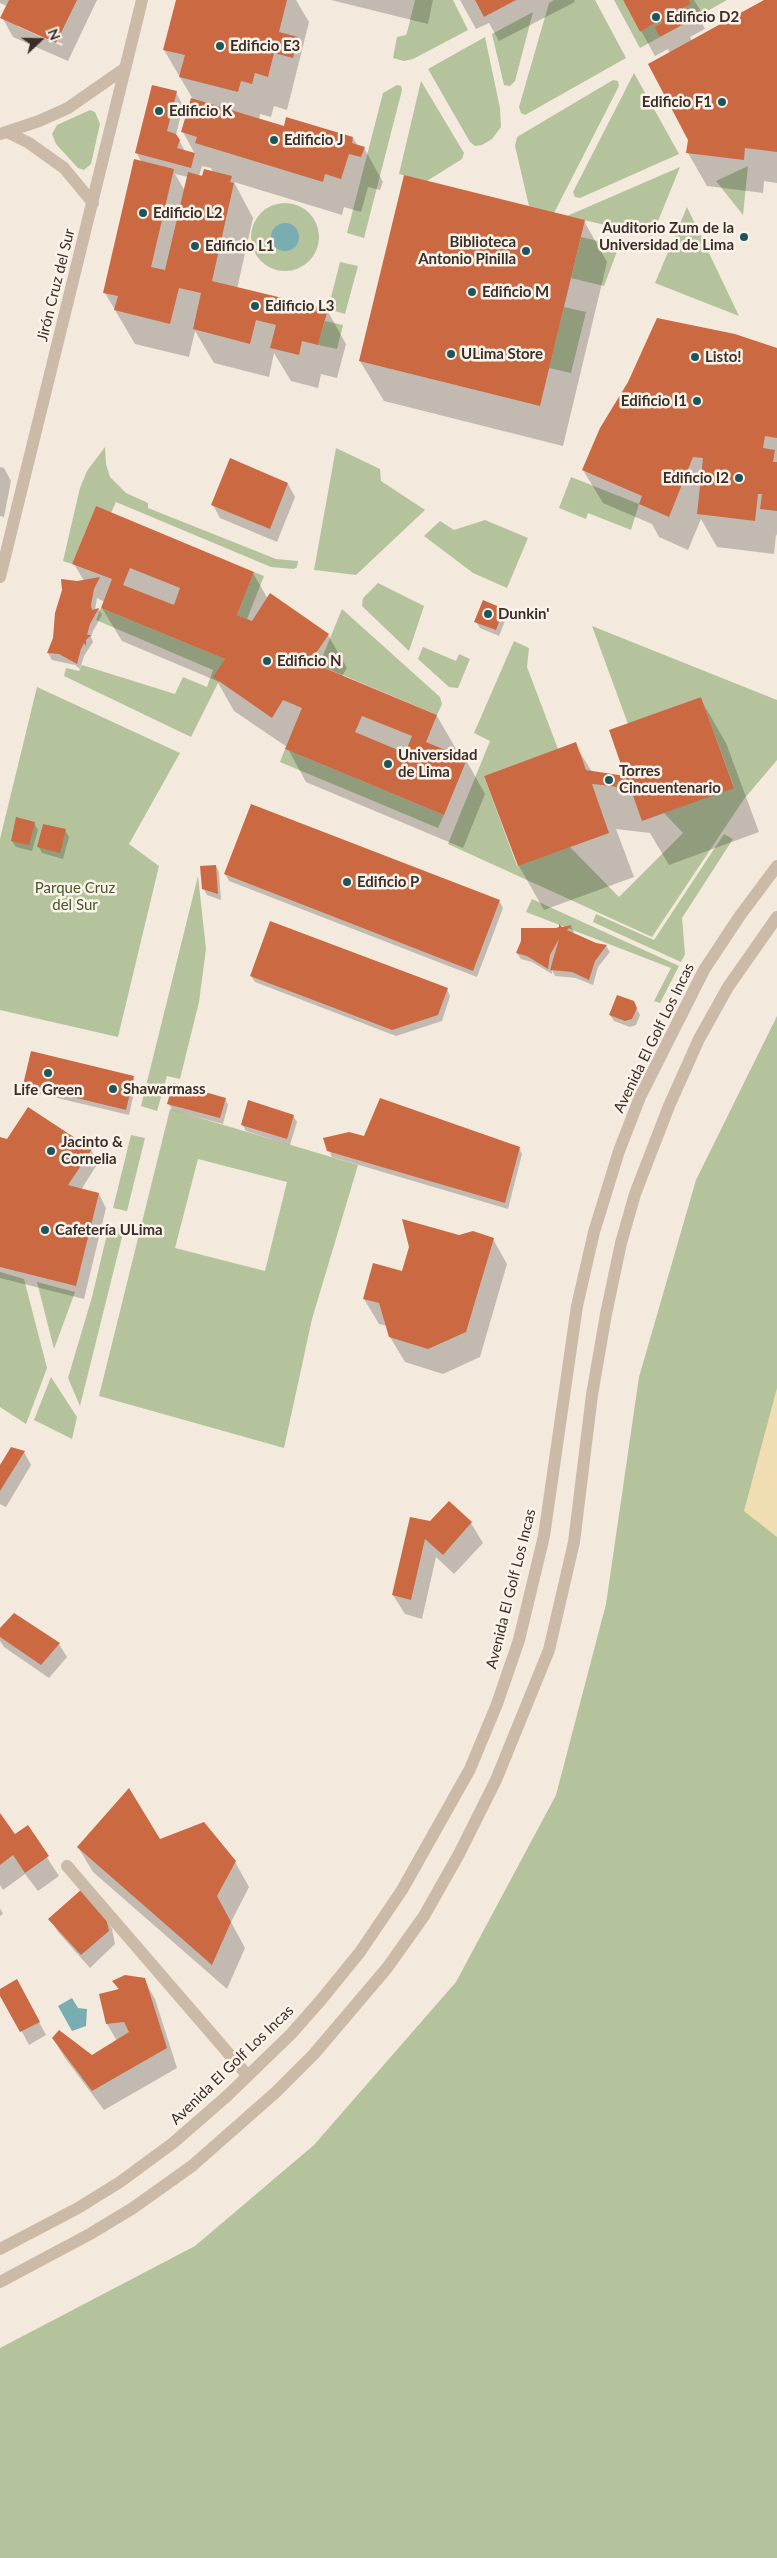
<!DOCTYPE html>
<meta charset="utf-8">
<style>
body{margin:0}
#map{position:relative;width:777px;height:2558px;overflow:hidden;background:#f3e9dd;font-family:Lato,sans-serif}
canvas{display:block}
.north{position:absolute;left:15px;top:15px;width:50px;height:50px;-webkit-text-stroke:4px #fbf3e9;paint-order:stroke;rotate:69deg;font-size:14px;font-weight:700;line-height:20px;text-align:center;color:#392e28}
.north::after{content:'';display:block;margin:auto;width:18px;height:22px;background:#392e28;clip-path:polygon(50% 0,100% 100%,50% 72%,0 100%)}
</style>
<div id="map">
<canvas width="777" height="2558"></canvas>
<div class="north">N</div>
</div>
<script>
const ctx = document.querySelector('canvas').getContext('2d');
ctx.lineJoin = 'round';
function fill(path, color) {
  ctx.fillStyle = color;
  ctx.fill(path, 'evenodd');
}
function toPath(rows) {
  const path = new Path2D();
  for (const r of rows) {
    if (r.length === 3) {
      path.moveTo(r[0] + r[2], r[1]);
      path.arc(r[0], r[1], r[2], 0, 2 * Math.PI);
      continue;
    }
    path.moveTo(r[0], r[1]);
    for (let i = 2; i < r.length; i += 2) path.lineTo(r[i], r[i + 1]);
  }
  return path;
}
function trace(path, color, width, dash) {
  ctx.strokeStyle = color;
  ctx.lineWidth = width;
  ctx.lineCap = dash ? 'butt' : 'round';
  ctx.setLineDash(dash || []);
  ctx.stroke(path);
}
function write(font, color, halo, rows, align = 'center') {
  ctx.font = font + ' Lato,sans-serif';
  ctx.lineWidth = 5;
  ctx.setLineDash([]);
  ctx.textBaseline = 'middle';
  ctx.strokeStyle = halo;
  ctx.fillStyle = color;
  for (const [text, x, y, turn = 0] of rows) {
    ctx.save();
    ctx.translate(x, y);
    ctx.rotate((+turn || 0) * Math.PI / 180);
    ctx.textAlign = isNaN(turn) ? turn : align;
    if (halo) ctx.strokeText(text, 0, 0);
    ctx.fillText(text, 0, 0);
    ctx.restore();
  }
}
fill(toPath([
 [415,0,453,0,468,30,413,59,404,61,393,58,397,37,406,35,408,29],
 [554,0,595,0,626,58,525,115,521,113,519,107,549,3],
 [614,0,623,0,640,32,661,20,662,23,654,27,660,37,640,48],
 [689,0,727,0,684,24,677,11,691,4],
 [533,12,515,81,510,86,504,85,492,34],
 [485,37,500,108,501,127,492,139,482,145,475,146,470,142,428,69],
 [634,73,679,154,580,198,575,197,573,192],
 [613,80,618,81,619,86,554,213,529,206,515,146,517,137],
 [421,81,464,153,462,159,427,181,399,174],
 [397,85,401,86,402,90,364,238,347,233,383,93],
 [90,110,95,112,100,124,91,164,84,170,78,168,56,144,52,134,57,125],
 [748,166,743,215,716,181],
 [680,167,652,236,567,216],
 [285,237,34],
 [687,207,739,316,655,283],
 [581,237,619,246,604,286,571,278],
 [340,262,358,266,345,314,328,309],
 [564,307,586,312,571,373,549,368],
 [325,321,343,325,337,349,318,345],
 [105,447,106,464,110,477,126,493,148,503,148,508,276,559,298,561,297,567,294,569,271,567,116,502,111,513,96,507,72,564,63,561,80,488,87,471],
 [336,448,380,469,381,481,425,510,356,575,314,570],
 [571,477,639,504,631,530,588,513,586,519,559,508],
 [485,520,528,538,507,588,473,573,424,536,440,521,454,530],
 [254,572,264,576,247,619,237,615],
 [378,583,424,606,409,651,362,606,363,598],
 [101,608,225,659,219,681,191,737,64,676,66,668,79,671,82,665,175,694,183,677,207,687,213,670,96,620],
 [342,609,440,697,442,704,437,715,319,665],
 [592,626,777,700,777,760,744,799,652,937,448,844,490,741,474,733,514,641,529,648,527,667,558,749,484,776,517,866,570,847,619,897,683,833,664,813,734,787,701,697,628,724],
 [423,647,456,661,459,654,470,659,458,688,449,687,418,659],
 [37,687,180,753,129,844,159,866,118,1037,0,1010,0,839],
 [285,749,444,815,438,828,280,762],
 [724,834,733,839,682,918,685,954,681,962,593,922,596,914,654,940],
 [198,876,206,949,199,1002,180,1079,167,1076,157,1111,141,1106],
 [532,899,679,966,660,1003,654,1001,671,968,526,912],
 [777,1016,777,2558,0,2558,0,2348,195,2246,314,2145,456,1982,556,1795,606,1604,639,1377,696,1180],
 [170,1109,358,1165,312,1319,284,1448,99,1396],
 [198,1159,287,1182,265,1271,175,1248],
 [131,1135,145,1138,127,1211,113,1208],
 [109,1226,124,1229,80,1406,68,1378,92,1297],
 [0,1272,24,1279,47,1368,26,1424,0,1407],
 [37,1282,75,1292,54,1349],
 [51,1377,77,1417,72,1439,34,1420]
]), '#b4c39c');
fill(toPath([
 [777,1388,777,1537,744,1511]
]), '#f0ddb2');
fill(toPath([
 [285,237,14],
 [72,1998,78,2008,87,2009,86,2026,72,2031,58,2006]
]), '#7aadb2');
fill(toPath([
 [0,0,97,0,68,61,13,37,2,17,7,6,0,3],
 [17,24,63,44,62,46,17,26],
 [177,0,296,0,309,22,287,110,274,106,271,117,260,114,259,120,284,127,353,138,358,146,364,148,383,182,380,190,368,187,361,212,344,207,342,215,234,182,253,218,237,289,327,310,346,344,337,378,321,374,318,388,291,381,274,353,269,377,214,363,195,331,189,357,135,344,105,293,142,163,136,152,176,92,183,106,176,135,185,151,195,154,183,132,194,101,164,50],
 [202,166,211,168,213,172,199,176],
 [175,174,188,177,185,191],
 [331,0,433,0,428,24],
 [460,0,574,0,575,2,499,41,489,23,476,29],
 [624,0,694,0,703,15,699,18,705,29,690,37,692,41,766,0,777,0,777,183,764,181,763,193,707,186,688,153,689,140,670,53,668,49,655,56],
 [584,221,607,262,563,446,384,401,360,361],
 [777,350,777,536,776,534,774,554,717,547,701,519,688,550,659,537,652,524,603,503,583,470],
 [0,467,4,468,11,481,4,517,0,516],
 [288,484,295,497,277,542,220,518,213,505],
 [74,564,253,573,268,599,328,635,347,668,342,676,437,716,456,749,454,755,466,760,485,794,463,848,306,782,287,747,234,711,217,681,122,641,102,608,105,602,97,598,95,610,99,609,102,615,93,631,91,637,93,642,84,656,80,669,75,665,52,660,48,653,77,582,84,581],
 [503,610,507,616,499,636,480,628,476,622],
 [700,698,726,743,759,832,669,865,650,833,616,829,634,877,544,910,519,866,486,776,575,744,592,772,627,777],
 [34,823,38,830,32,851,16,847,12,841],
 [65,830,69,837,63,859,42,853,39,847],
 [216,866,219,872,221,900,207,895,203,888],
 [225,874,499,901,503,908,477,977,229,881],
 [571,926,574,932,572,934,595,945,606,946,610,952,598,967,593,985,576,978,555,976,552,970,552,974,532,962,521,959,517,953,562,928],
 [251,976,447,989,450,996,442,1021,396,1036,255,982],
 [633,1002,640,1015,636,1025,630,1027,614,1021,610,1015],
 [133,1077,136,1084,129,1115,28,1091,25,1085],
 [225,1099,228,1105,223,1124,172,1110,169,1104],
 [293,1116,297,1122,290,1145,246,1131,242,1124],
 [0,1138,91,1150,98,1163,81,1190,99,1194,106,1208,84,1299,0,1278],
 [365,1138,519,1148,522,1154,508,1209,332,1157,329,1150],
 [459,1236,493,1239,507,1264,480,1357,443,1374,405,1362,390,1337,387,1326,379,1324,364,1299],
 [24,1452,31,1465,6,1507,0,1504,0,1467],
 [449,1502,471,1523,483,1543,454,1574,436,1557,422,1619,405,1614,393,1595,430,1523],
 [0,1630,59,1644,67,1657,49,1678,4,1647,0,1641],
 [0,1816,14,1836,27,1827,59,1876,38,1891,25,1874,3,1890,0,1885],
 [159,1840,235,1862,249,1887,231,1922,245,1948,227,1989,93,1872,78,1847],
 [0,1908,3,1914,0,1916],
 [104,1915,112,1929,115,1944,90,1968,58,1932,50,1919],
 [144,1980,155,1999,177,2068,104,2110,65,2058,53,2038,92,2057,117,2041,107,2024,119,1990,114,1982],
 [0,1990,24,1994,46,2035,29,2045]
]), '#0003');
fill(toPath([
 [9,0,77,0,56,43,0,18],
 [176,0,287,0,279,32,298,37,293,58,274,53,268,77,255,73,252,84,241,81,238,92,179,77,185,55,163,50],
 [475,0,516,0,484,17],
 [623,0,689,0,691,4,677,11,684,24,660,37,654,27,662,23,661,20,640,32],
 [764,0,777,0,777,152,745,148,744,160,686,153,688,140,648,64],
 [152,85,177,91,167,131,176,134,180,140,177,148,195,153,191,168,135,153],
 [191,98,284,126,286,117,353,137,352,143,365,147,361,157,349,154,341,179,325,174,323,182,195,143,197,137,181,132],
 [134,159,174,169,151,267,165,270,188,172,202,176,204,169,232,176,230,182,234,183,212,281,328,309,318,345,302,341,299,355,270,348,276,325,256,320,250,344,193,329,201,293,179,288,170,324,114,310,118,296,103,293],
 [404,175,585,220,540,406,359,361],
 [657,318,735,334,777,348,777,438,765,436,763,448,775,450,773,462,777,462,777,511,760,509,762,494,758,494,755,521,697,514,703,458,693,457,669,517,639,504,642,496,582,470,600,428,628,382],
 [230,458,288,483,270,529,211,505],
 [96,506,254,572,237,615,252,621,270,593,329,634,310,662,437,715,426,742,467,759,444,815,285,749,302,708,283,700,272,718,213,677,225,659,101,608,112,579,72,564],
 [130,568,180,588,174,605,123,585],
 [362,716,412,736,405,753,355,732],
 [100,577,94,589,91,605,92,610,99,608,90,624,87,635,91,635,86,640,86,646,84,643,81,649,77,664,59,654,47,653,53,638,55,613,62,590,61,579,77,581],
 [483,600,504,609,496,630,474,622],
 [701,697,734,788,642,821,631,790,611,786,592,784,609,833,518,866,484,776,576,742,586,770,625,776,609,730],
 [251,804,500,900,473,971,224,874],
 [16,817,35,822,29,845,11,841],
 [43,824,66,829,60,853,37,847],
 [216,865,218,894,202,889,200,866],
 [270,921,448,988,438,1015,392,1030,250,976],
 [559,924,562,927,572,925,567,930,596,943,607,945,595,961,589,980,572,972,550,970,559,939,550,955,548,969,527,956,516,953,521,941,521,928,556,928,559,927],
 [617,995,634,1001,637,1008,632,1019,625,1021,609,1015],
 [31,1051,134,1076,126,1110,23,1085],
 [173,1083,226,1098,220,1118,167,1104],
 [380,1098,520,1147,505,1203,327,1151,323,1138,349,1132,364,1136],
 [248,1100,294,1115,287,1139,241,1125],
 [28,1107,92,1149,68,1185,99,1193,76,1286,0,1267,0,1137,7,1139],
 [402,1219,459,1235,473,1231,494,1238,466,1332,428,1349,389,1337,379,1303,363,1299,373,1263,402,1271,409,1247],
 [11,1447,25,1451,0,1491,0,1465],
 [449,1501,472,1522,443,1555,425,1539,411,1600,392,1595,410,1517,430,1521],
 [14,1613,60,1643,41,1665,0,1637,0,1628],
 [129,1788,160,1839,204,1822,236,1861,217,1896,231,1922,212,1965,77,1847],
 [0,1813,15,1834,28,1825,49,1856,25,1873,13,1855,0,1865],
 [82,1889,105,1914,109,1931,81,1955,48,1919],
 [125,1975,145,1978,167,2048,92,2091,52,2038,59,2030,92,2055,129,2032,124,2022,106,2024,99,1994,119,1989,112,1981],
 [17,1979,40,2022,20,2032,0,1996,0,1989]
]), '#cb6943');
trace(toPath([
 [9,133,29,143,64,168,93,203],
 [0,134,39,121,68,108,124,69],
 [0,577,142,0],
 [67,1866,248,2076],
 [0,2249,78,2208,120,2182,173,2143,227,2096,291,2034,321,2000,360,1952,402,1890,470,1769,497,1704,519,1640,544,1536,577,1306,594,1232,619,1151,640,1097,704,970,739,917,777,866],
 [0,2282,90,2234,133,2208,192,2166,276,2092,314,2054,387,1968,424,1916,459,1854,496,1780,549,1650,574,1542,592,1395,606,1314,621,1243,635,1194,669,1106,699,1039,728,987,777,917]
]), '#ccbaa8', 12);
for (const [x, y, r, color] of [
 [656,17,5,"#1c555c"],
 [220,46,5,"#1c555c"],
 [722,102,5,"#1c555c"],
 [159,111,5,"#1c555c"],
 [274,140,5,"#1c555c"],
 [143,213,5,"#1c555c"],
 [744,237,5,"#1c555c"],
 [195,246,5,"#1c555c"],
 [526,251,5,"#1c555c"],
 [472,292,5,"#1c555c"],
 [255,306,5,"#1c555c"],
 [451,354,5,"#1c555c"],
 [695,357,5,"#1c555c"],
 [697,401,5,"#1c555c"],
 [739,478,5,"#1c555c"],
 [488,614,5,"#1c555c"],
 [267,661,5,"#1c555c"],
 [388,764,5,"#1c555c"],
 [609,780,5,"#1c555c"],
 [347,882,5,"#1c555c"],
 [48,1073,5,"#1c555c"],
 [113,1089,5,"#1c555c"],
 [51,1151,5,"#1c555c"],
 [45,1230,5,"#1c555c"]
]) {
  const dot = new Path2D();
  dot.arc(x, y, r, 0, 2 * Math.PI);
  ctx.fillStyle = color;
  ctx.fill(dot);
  trace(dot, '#fbf3e9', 2);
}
write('bold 15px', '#392e28', '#fbf3e9', [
 ["Edificio D2",666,17],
 ["Edificio E3",230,46],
 ["Edificio F1",712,102,"right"],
 ["Edificio K",169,111],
 ["Edificio J",284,140],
 ["Edificio L2",153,213],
 ["Auditorio Zum de la",734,228,"right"],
 ["Universidad de Lima",734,245,"right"],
 ["Biblioteca",516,242,"right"],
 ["Antonio Pinilla",516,259,"right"],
 ["Edificio L1",205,246],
 ["Edificio M",482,292],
 ["Edificio L3",265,306],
 ["ULima Store",461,354],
 ["Listo!",705,357],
 ["Edificio I1",687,401,"right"],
 ["Edificio I2",729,478,"right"],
 ["Dunkin'",498,614],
 ["Edificio N",277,661],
 ["Universidad",398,755],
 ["de Lima",398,772],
 ["Torres",619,771],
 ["Cincuentenario",619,788],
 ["Edificio P",357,882],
 ["Shawarmass",123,1089],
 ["Life Green",48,1090,"center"],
 ["Jacinto &",61,1142],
 ["Cornelia",61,1159],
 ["Cafetería ULima",55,1230]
], 'left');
write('15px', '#392e28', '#fbf3e9', [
 ["Jirón Cruz del Sur",56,285,-76],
 ["Avenida El Golf Los Incas",654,1038,-64],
 ["Avenida El Golf Los Incas",511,1589,-76],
 ["Avenida El Golf Los Incas",232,2065,-44]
]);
write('15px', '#46582b', '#fbf3e9', [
 ["Parque Cruz",75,888],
 ["del Sur",75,905]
]);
</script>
